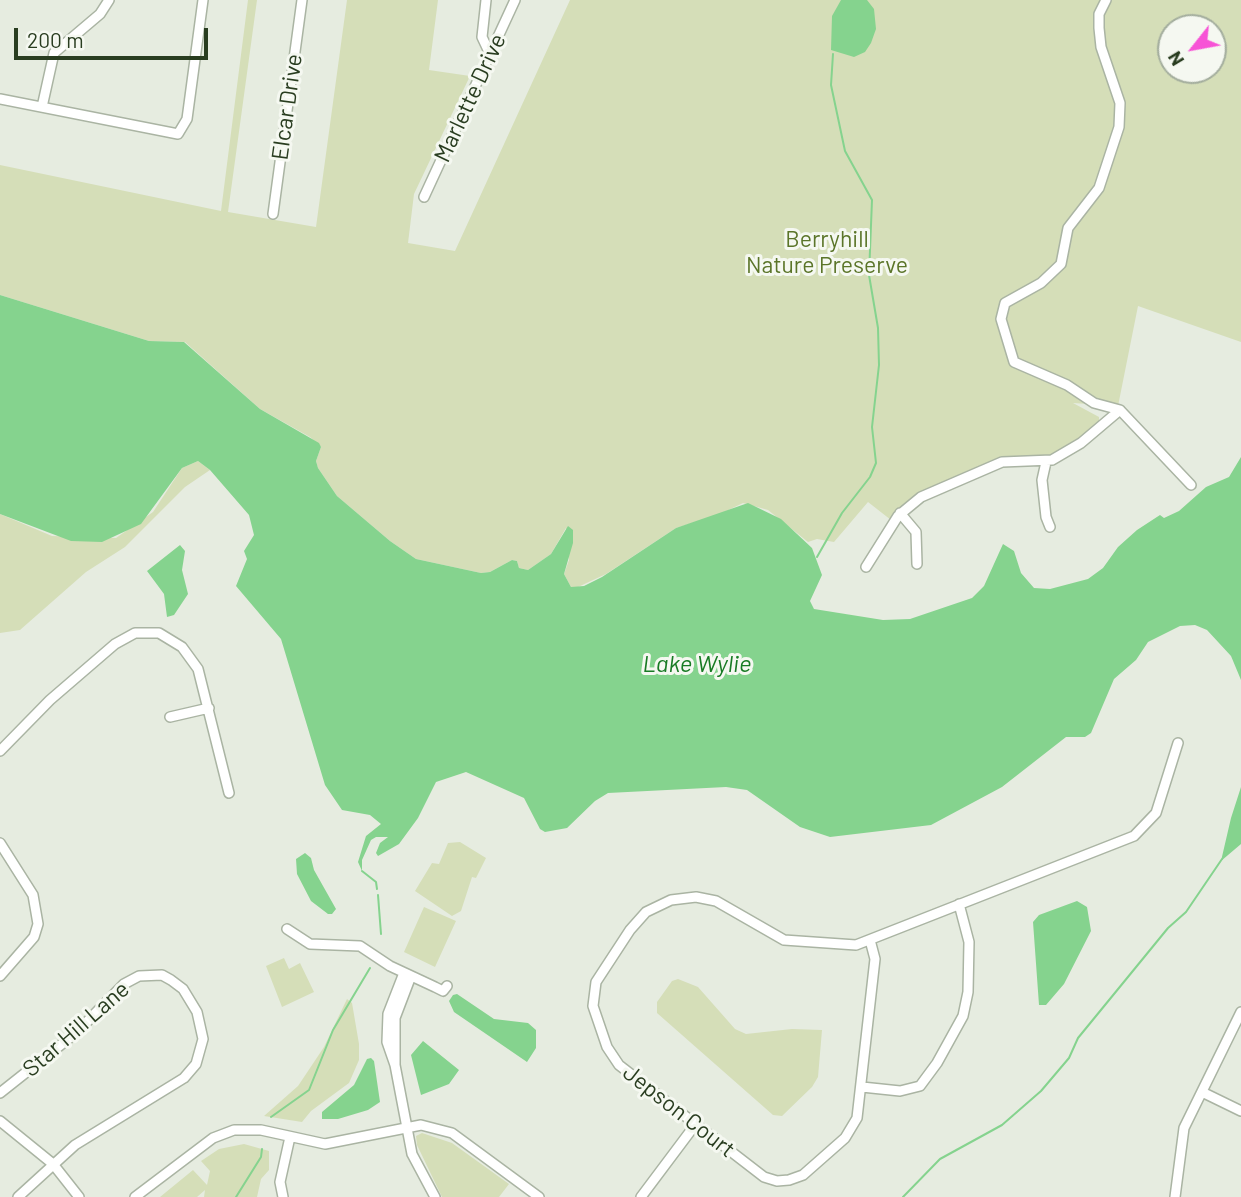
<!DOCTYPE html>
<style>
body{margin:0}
#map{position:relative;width:1241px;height:1197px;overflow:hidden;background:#e6ece0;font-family:Barlow,sans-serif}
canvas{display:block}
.north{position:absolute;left:1157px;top:14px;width:70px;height:70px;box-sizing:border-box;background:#f5f8f1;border:2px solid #a3ad9d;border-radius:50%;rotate:239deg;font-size:19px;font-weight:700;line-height:28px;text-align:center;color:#293d20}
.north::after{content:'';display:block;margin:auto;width:24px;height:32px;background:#f753d6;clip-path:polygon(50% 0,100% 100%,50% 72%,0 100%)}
.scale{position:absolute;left:14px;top:28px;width:194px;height:32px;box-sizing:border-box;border:4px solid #293d20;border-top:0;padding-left:9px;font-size:21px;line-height:24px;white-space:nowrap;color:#293d20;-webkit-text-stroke:5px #f5f8f1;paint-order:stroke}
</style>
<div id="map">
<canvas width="1241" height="1197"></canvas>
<div class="north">N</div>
<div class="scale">200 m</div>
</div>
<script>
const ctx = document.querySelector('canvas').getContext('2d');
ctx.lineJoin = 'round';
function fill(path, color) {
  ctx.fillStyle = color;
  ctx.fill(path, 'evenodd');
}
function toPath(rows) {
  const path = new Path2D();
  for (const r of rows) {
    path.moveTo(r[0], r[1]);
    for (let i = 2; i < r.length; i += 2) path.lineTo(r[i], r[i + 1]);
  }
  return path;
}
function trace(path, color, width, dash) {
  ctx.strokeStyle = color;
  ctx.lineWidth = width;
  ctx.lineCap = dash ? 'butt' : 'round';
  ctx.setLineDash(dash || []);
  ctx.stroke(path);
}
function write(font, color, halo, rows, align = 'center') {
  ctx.font = font + ' Barlow,sans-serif';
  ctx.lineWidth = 6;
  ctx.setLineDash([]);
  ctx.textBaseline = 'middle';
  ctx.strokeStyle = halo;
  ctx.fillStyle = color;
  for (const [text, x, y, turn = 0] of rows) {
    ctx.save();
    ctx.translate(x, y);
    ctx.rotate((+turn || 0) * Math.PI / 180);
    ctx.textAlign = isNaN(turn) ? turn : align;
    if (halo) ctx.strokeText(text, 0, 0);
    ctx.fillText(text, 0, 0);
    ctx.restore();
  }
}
fill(toPath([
 [248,0,257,0,228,212,316,227,347,0,438,0,429,70,470,76,414,194,408,243,455,251,570,0,1241,0,1241,342,1138,306,1118,406,1073,403,1099,417,1099,426,1050,459,1011,457,967,473,891,520,868,502,834,542,817,539,808,542,768,510,743,503,718,515,676,528,606,574,578,587,571,587,564,574,569,560,566,528,551,554,528,570,519,568,517,561,512,560,490,572,481,573,416,559,390,541,337,496,318,468,316,461,321,447,310,437,260,409,185,342,149,341,0,295,0,165,221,211],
 [1171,28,1213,28,1213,70,1171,70],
 [198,461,210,470,185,487,125,547,86,572,20,630,0,633,0,514,52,536,116,538,153,512,182,468],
 [460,842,486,858,476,878,472,877,461,911,452,916,415,891,432,863,439,864,448,843],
 [424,907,456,921,435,967,404,952],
 [284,958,289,969,300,963,314,992,282,1007,266,966],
 [678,979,698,987,735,1029,746,1034,792,1029,822,1030,818,1077,812,1087,782,1116,773,1115,657,1013,657,1002,672,981],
 [347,999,352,1003,359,1044,359,1060,349,1083,311,1111,302,1122,264,1116,298,1086,324,1047],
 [422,1133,452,1143,509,1184,499,1197,442,1197,417,1145,416,1136],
 [244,1144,269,1151,269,1170,261,1179,257,1197,204,1197,205,1190,197,1197,160,1197,193,1170,207,1185,210,1171,201,1161,219,1149]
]), '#d5deb8');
fill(toPath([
 [841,0,867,0,874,9,876,29,871,43,865,52,854,57,831,50,832,16],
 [0,295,149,341,184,342,260,409,319,443,321,447,316,461,318,468,337,496,390,541,416,559,481,573,490,572,512,560,517,561,519,568,528,570,551,554,568,526,573,530,573,543,564,574,571,587,584,586,602,577,676,528,748,503,781,519,812,548,822,575,810,601,814,609,883,620,910,619,972,598,984,586,1003,544,1014,551,1021,573,1034,588,1050,589,1088,579,1103,568,1118,547,1137,530,1160,515,1164,518,1179,511,1206,487,1229,477,1241,457,1241,680,1231,656,1207,630,1195,625,1180,626,1148,642,1136,660,1114,679,1091,733,1085,737,1066,737,1002,787,931,825,830,837,800,827,747,790,726,787,608,793,595,801,567,828,545,832,540,829,524,798,466,772,436,782,418,818,399,844,378,856,376,853,380,843,388,837,376,837,371,840,362,860,362,871,358,862,366,836,381,824,370,815,342,810,325,785,281,639,236,586,247,559,244,551,254,535,249,515,210,470,198,461,182,468,141,524,102,542,71,541,0,514],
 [180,545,185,551,182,570,188,594,174,615,167,617,164,594,147,571],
 [1241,787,1241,844,1221,861,1231,818],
 [305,853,311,858,314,870,336,909,332,914,328,914,311,901,297,874,296,859],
 [1077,901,1087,907,1091,931,1064,984,1046,1005,1039,1005,1033,922,1039,915],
 [457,994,494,1019,528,1023,536,1030,536,1048,527,1062,454,1012,449,1001,453,995],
 [423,1041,459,1070,449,1084,421,1095,411,1055],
 [371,1058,374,1061,380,1102,368,1110,338,1119,322,1119,322,1112,354,1085,367,1059]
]), '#85d38e');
trace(toPath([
 [817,557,842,513,870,477,876,463,872,427,879,365,878,328,869,275,872,200,845,151,831,85,833,54],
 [362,871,376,882,377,889],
 [378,895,381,934],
 [271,1117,309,1090,333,1030,370,968],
 [236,1197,261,1157,262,1149],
 [903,1197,940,1159,1002,1125,1041,1091,1069,1058,1078,1038,1168,928,1186,912,1222,859]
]), '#85d38e', 2);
const minor = toPath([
 [486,0,482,37,490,54],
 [1106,0,1099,14,1099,28,1101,47,1120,103,1119,127,1099,188,1068,228,1061,264,1041,283,1005,303,1001,319,1014,362,1067,385,1094,403,1120,410,1191,485],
 [0,99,178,134,187,119,203,0],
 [42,107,54,53,100,14,109,0],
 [424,197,515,0],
 [273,214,302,0],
 [1046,462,1042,480,1046,517,1050,527],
 [900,513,916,532,917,564],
 [866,567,898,516,921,497,1002,462,1052,460,1081,443,1120,410],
 [170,717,209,708],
 [0,751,50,700,115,644,135,633,159,633,182,647,198,669,229,793],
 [0,843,33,895,38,924,34,937,0,976],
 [287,929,310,944,360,946,390,966,435,987,443,991,447,986],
 [870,940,875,959,857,1118,845,1138,803,1175,789,1180,777,1181,764,1177,619,1065,607,1047,593,1006,596,982,630,930,646,912,671,900,696,897,716,901,784,940,856,945,1134,836,1156,813,1178,743],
 [404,973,388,1014,387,1042,395,1065,412,1154,435,1197],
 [395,1065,395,1018,411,976],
 [862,1087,900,1091,920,1086,937,1063,963,1016,968,992,969,942,959,904],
 [1202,1092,1241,1111],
 [0,1093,77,1032,124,984,139,976,162,975,171,980,183,989,197,1012,203,1039,196,1064,184,1078,75,1145,18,1197],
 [0,1121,53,1164,79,1197],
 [135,1197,213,1138,234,1130,261,1130,325,1144,421,1125,452,1133,539,1197],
 [283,1197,280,1182,290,1137],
 [641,1197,695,1125],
 [1175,1197,1184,1128,1241,1012]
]);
trace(minor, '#aab4a3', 12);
trace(minor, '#fff', 9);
write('23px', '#293d20', '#f5f8f1', [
 ["Marlette Drive",470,98,-65],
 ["Elcar Drive",287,107,-82],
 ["Star Hill Lane",76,1029,-41],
 ["Jepson Court",679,1111,38]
]);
write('23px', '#5b7529', '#f5f8f1', [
 ["Berryhill",827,239],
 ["Nature Preserve",827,265]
]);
write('italic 24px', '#187b24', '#f5f8f1', [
 ["Lake Wylie",697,664]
]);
</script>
